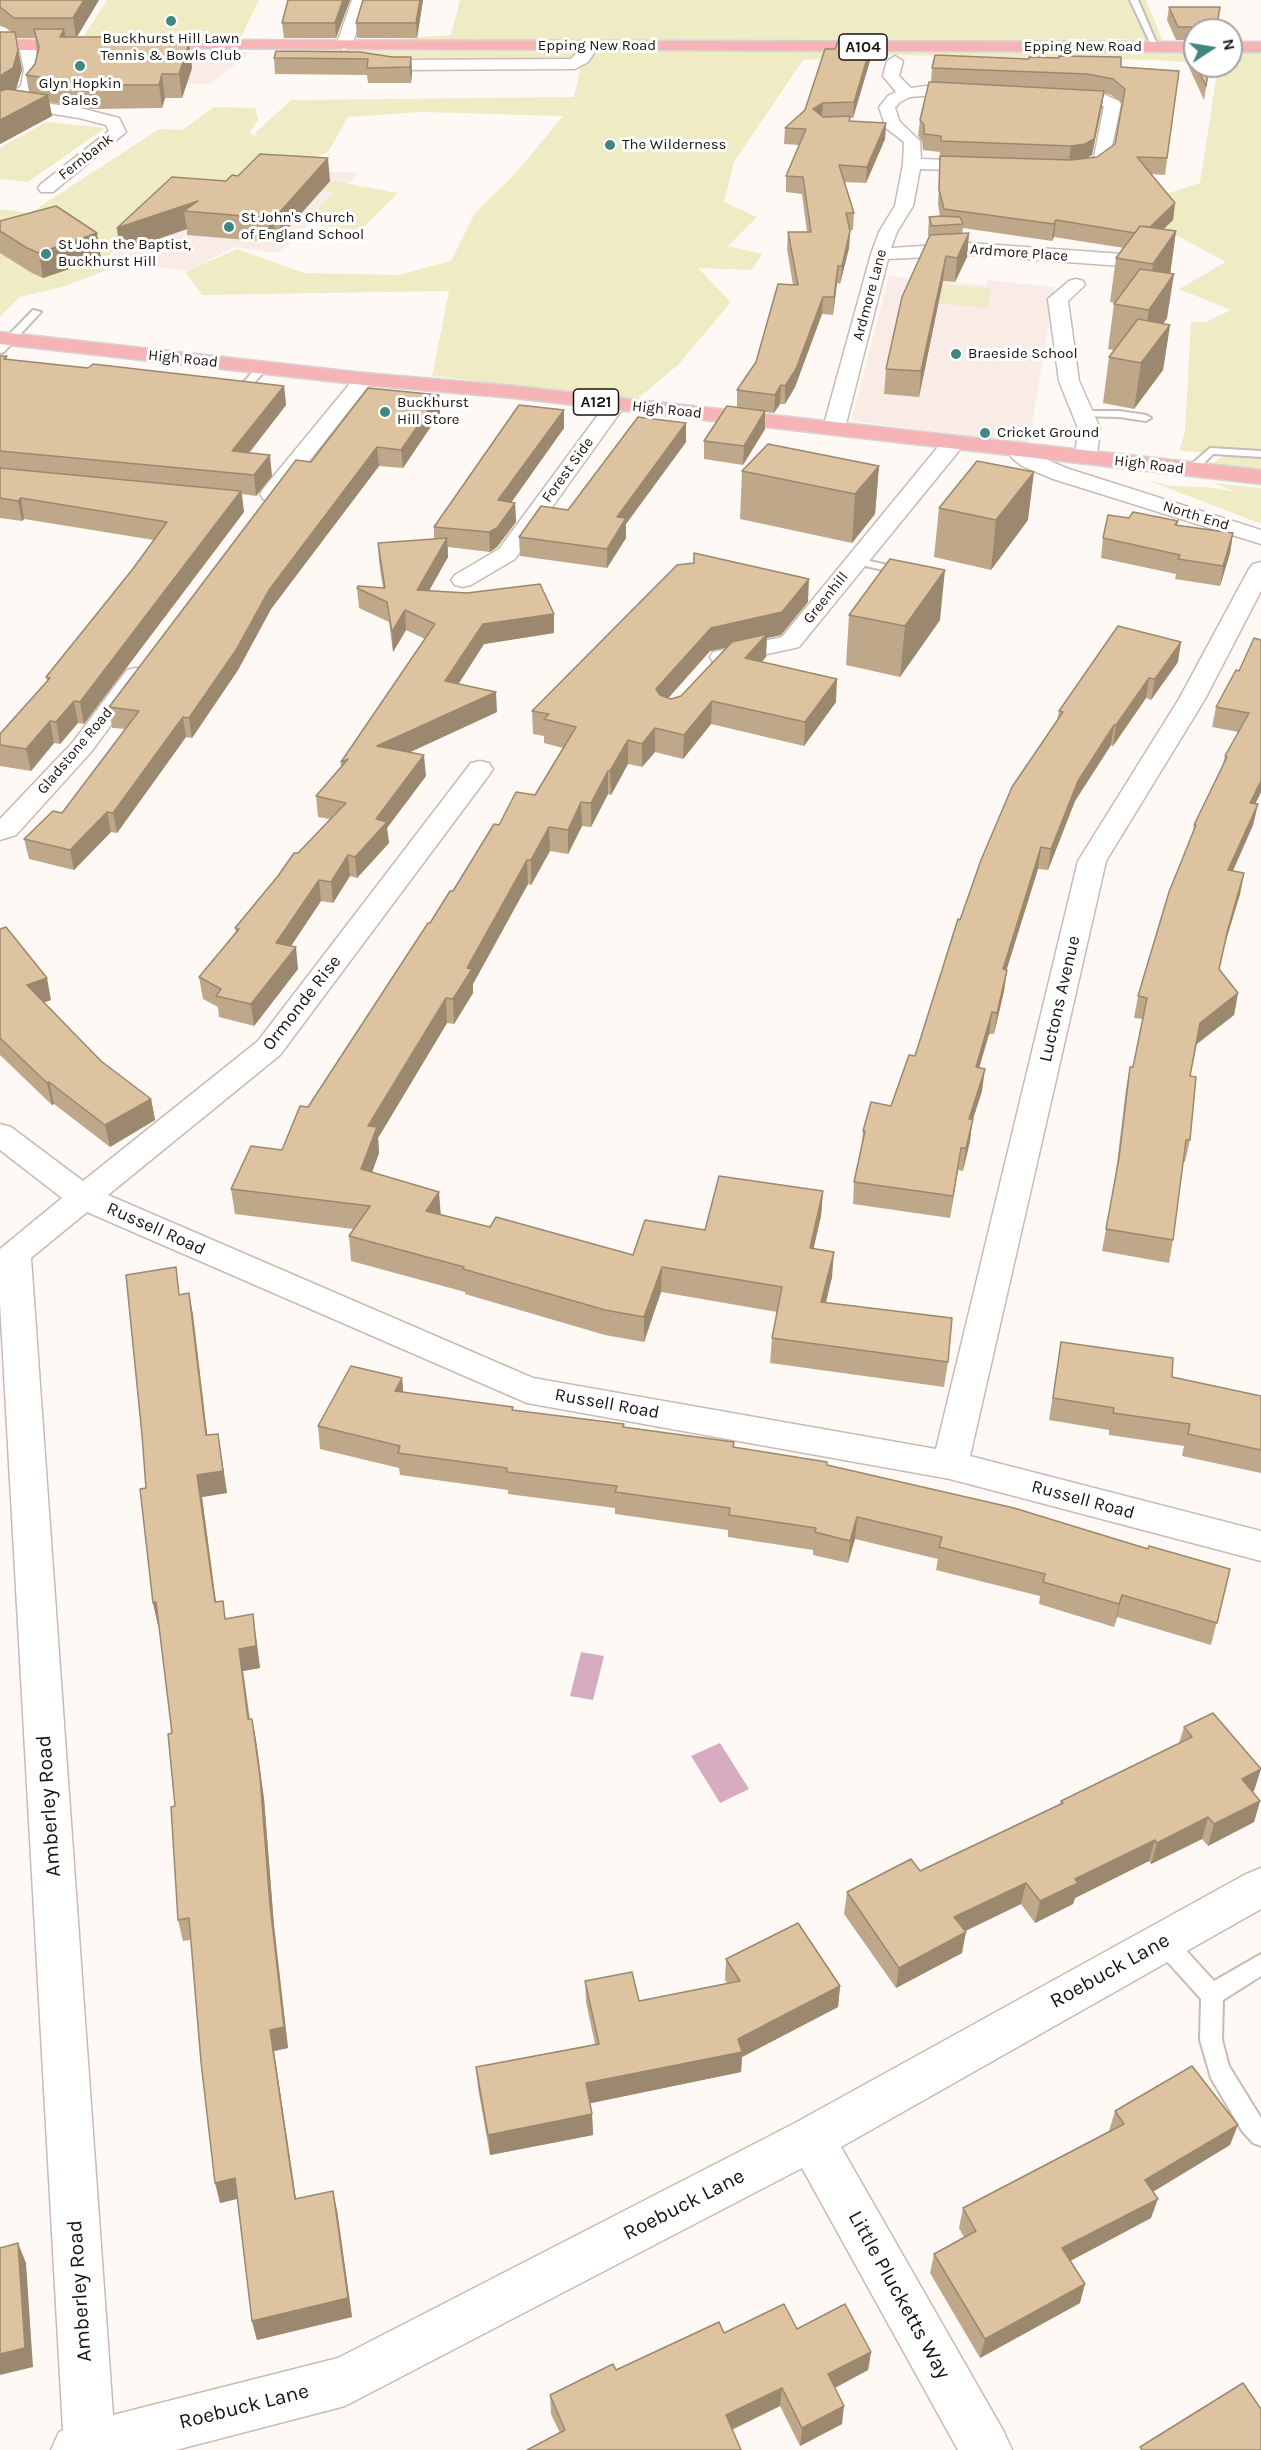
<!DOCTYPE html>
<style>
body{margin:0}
#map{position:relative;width:1261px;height:2450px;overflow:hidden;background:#fff9f6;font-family:Karla,sans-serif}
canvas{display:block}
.north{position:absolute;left:1183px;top:18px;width:60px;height:60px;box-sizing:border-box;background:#fff;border:2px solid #a3a1a0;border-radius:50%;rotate:78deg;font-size:16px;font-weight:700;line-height:24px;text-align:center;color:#191412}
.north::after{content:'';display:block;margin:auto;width:21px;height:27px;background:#3f8783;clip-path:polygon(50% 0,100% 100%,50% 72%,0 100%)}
</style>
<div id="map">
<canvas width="1261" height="2450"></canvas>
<div class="north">N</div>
</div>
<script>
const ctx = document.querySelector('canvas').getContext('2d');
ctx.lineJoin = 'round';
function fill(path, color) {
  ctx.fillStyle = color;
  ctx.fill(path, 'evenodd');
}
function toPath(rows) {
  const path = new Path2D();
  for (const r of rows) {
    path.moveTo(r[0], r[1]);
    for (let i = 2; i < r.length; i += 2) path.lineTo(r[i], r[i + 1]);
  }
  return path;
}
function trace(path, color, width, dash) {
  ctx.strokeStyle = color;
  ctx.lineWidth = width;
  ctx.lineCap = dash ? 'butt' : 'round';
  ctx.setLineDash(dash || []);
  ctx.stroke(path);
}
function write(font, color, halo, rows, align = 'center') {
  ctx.font = font + ' Karla,sans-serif';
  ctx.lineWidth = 6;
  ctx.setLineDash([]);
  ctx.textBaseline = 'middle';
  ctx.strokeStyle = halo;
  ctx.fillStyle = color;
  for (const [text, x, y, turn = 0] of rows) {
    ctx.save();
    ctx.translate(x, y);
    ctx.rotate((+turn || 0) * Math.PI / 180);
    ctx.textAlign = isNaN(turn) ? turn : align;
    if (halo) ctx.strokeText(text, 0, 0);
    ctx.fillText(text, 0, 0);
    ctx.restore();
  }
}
fill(toPath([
 [51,51,251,52,210,84,44,87],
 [267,169,359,173,280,253,234,247,190,270,121,265,113,255,185,202],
 [889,276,986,285,987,280,1055,287,1029,443,851,421]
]), '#f9ece6');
fill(toPath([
 [107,0,259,0,240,39,82,39],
 [460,0,1146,0,1163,42,1101,38,1164,48,1195,48,1195,63,1156,60,893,55,803,60,734,162,724,202,757,217,728,246,762,254,752,270,698,268,731,302,678,365,636,400,432,376,449,291,202,295,185,272,237,249,304,273,398,275,451,261,475,213,514,175,563,116,421,112,348,117,328,152,278,171,398,193,360,231,304,223,334,192,269,182,167,206,103,260,112,268,62,287,19,297,0,317,0,209,30,213,159,129,182,130,214,107,255,108,258,120,250,132,257,137,255,133,291,100,574,97,580,70,573,61,284,55,286,47,451,35],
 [1231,47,1261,47,1261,473,1205,468,1227,454,1179,451,1185,431,1191,322,1206,322,1231,310,1179,289,1226,262,1153,223,1160,196,1200,183,1218,66,1231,66],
 [46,122,105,128,28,182,0,179,0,148],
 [910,281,992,289,987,308,903,300],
 [1147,480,1171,486,1207,487,1236,492,1214,483,1261,488,1261,524]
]), '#eeebc5');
fill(toPath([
 [581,1652,604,1656,593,1700,570,1696],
 [720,1743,749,1789,720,1803,691,1756]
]), '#d7acc0');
const lane = toPath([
 [1130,0,1138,0,1159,49,1152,47,1130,0],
 [33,310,41,312,4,352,0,353,0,344,33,310],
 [262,365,267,368,249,389,230,389,225,386,230,383,242,384,258,366,262,365],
 [1084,411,1119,411,1146,415,1151,418,1146,421,1119,417,1080,416,1080,412,1084,411],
 [1210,448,1261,451,1261,457,1213,454,1195,472,1187,472,1187,468,1210,448],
 [856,558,901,568,903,570,897,573,852,563,852,559,856,558],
 [1163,1931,1171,1934,1214,1981,1261,1954,1261,1976,1223,2000,1222,2040,1229,2066,1261,2118,1261,2146,1253,2143,1242,2131,1211,2078,1200,2040,1201,1999,1155,1948,1152,1941,1155,1934,1163,1931]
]);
const street = toPath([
 [352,0,366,0,352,46,344,51,336,46,352,0],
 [591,41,599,46,588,62,575,69,393,70,368,67,360,62,368,57,393,60,571,59,586,43,591,41],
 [895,56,903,61,899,76,911,88,934,85,972,87,980,92,972,97,934,95,910,97,900,102,895,108,900,122,920,141,921,159,984,161,990,162,993,166,990,170,984,171,920,169,913,206,897,232,891,248,970,243,1122,254,1129,256,1131,260,1129,264,1122,266,970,255,888,259,845,428,841,432,834,434,827,432,823,428,871,254,879,232,895,206,903,164,904,142,886,128,879,107,888,96,896,92,883,76,887,61,895,56],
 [1057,91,1105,95,1119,101,1121,104,1108,164,1088,172,1060,173,1057,169,1060,165,1084,162,1094,157,1104,106,1051,99,1049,96,1051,93,1057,91],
 [9,98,80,108,119,118,126,132,53,192,41,192,38,188,41,184,109,131,106,125,79,118,3,106,1,103,9,98],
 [1076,279,1083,281,1085,285,1068,301,1079,381,1100,428,1097,457,1094,462,1086,463,1078,462,1075,457,1078,428,1059,381,1048,299,1069,281,1076,279],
 [364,373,371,375,374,379,279,499,271,501,263,499,260,494,263,489,357,375,364,373],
 [616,398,623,400,626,404,515,559,471,585,463,587,455,585,451,580,455,575,499,549,609,400,616,398],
 [954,436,962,437,965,442,962,447,799,647,722,664,713,662,710,657,713,652,782,637,946,437,954,436],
 [1022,444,1030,445,1032,452,1038,456,1069,469,1261,530,1261,544,1053,479,1022,466,1012,458,1009,453,1011,450,1014,445,1022,444],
 [1261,562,1261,591,1205,699,1106,861,970,1456,1261,1531,1261,1561,950,1479,527,1403,87,1212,31,1258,113,2415,338,2358,795,2123,1246,1874,1261,1868,1261,1909,841,2147,1004,2432,1012,2450,958,2450,802,2168,345,2406,176,2450,51,2450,59,2432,63,2430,0,1302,0,1249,62,1198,0,1150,0,1124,11,1127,83,1181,258,1041,471,763,480,761,489,763,493,769,489,775,280,1055,108,1195,533,1378,936,1449,1078,861,1179,699,1249,569,1253,564,1261,562],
 [136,668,145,670,148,675,91,752,16,835,0,840,0,819,73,742,127,670,136,668]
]);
const secondary = toPath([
 [27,40,35,45,40,70,37,86,30,96,0,113,0,101,21,86,24,70,19,45,27,40]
]);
const primary = toPath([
 [0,40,80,40,88,45,80,50,0,50,0,40],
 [144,40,1195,42,1195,52,139,48,136,45,144,40],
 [1231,42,1261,42,1261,52,1231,52,1231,42],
 [0,332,364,373,514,386,1261,470,1261,484,514,398,364,385,0,344,0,332]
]);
trace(lane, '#c8bab4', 4);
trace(street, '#c8bab4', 3);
trace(secondary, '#c8bab4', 3);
trace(primary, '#d6d5d4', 3);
fill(lane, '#fff');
fill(street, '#fff');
fill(secondary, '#fff');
fill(primary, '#f6b4b7');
fill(toPath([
 [0,0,99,0,77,37,115,37,116,44,189,44,192,68,182,98,165,98,162,108,93,109,49,102,52,116,0,144,0,32,11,32,6,28,1,26,0,26],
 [16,37,17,38,35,38,37,53,35,64,26,75,29,92,14,90,16,89,22,70],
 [288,0,350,0,336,38,284,38,282,23],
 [363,0,423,0,417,38,357,38,356,23],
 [1169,7,1216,30,1195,30,1195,40,1176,40,1167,20],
 [1185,41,1195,41,1195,66,1210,66,1204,100,1183,54],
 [872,54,853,118,850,118,850,121,886,123,885,139,866,183,844,182,854,213,853,230,850,230,849,248,840,284,837,283,833,315,822,314,795,387,785,404,780,404,774,413,765,412,765,429,743,465,704,459,704,441,737,407,737,390,756,362,793,285,787,249,788,232,807,232,802,194,786,192,786,176,799,145,784,144,785,128],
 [411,57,412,72,411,83,368,83,367,75,275,74,274,58],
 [1121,67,1179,71,1165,175,1151,174,1175,203,1173,220,1163,229,1176,231,1170,274,1167,318,1163,324,1170,325,1163,370,1134,409,1103,403,1109,357,1114,350,1108,349,1114,304,1115,303,1110,302,1116,258,1124,248,1054,237,1052,241,963,228,962,234,969,233,967,257,955,282,943,281,919,397,884,394,886,369,929,238,928,234,929,217,940,216,938,205,940,152,923,150,922,141,918,136,920,120,931,82,932,68],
 [1047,88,1085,90,1089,91],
 [1103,93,1111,95,1123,104,1115,144,1097,157,1087,158,1092,155],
 [226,181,330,181,281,236,275,236,270,242,187,235,187,229,120,252,117,228],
 [0,221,101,258,43,278,32,273,0,253],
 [0,356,7,356,7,360,88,368,284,386,286,405,249,453,272,476,256,496,242,494,244,512,84,724,78,723,60,744,54,743,31,771,0,766,0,734,47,681,46,677,132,570,154,540,24,519,22,521,0,518],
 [439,395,440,413,403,468,379,466,271,609,238,670,192,738,186,737,117,833,111,832,74,870,29,859,24,839,62,813,126,729,112,728,109,707,311,462],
 [564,410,564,428,511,502,515,503,516,522,497,547,490,552,448,547,448,557,429,591,554,633,484,644,458,684,497,712,410,752,426,776,387,828,389,843,357,878,350,876,333,903,321,901,291,946,298,969,254,1026,219,1017,218,1007,203,999,199,977,236,933,235,928,298,853,330,819,318,817,316,796,341,767,341,762,425,639,406,630,393,652,389,622,359,608,357,588,383,588,379,562,378,543,434,539,434,527],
 [686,423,686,442,626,524,626,538,607,568,520,556,519,537,568,510],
 [879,466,875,514,852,543,740,519,742,471],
 [939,508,1028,520,991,570,934,557],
 [1129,518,1178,521,1177,525,1233,533,1230,553,1220,586,1175,579,1176,574,1101,558,1103,538],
 [808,602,781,635,766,638,766,657,761,662,836,702,804,746,711,724,683,759,655,752,642,767,628,764,611,795,608,794,591,827,582,826,568,854,550,851,531,885,528,884,473,984,473,993,454,1024,447,1023,378,1138,379,1153,372,1172,441,1215,490,1227,633,1255,823,1191,821,1216,813,1248,832,1277,826,1303,948,1362,944,1387,770,1363,772,1338,777,1312,661,1292,644,1342,605,1335,465,1294,465,1292,351,1261,349,1236,353,1229,235,1214,231,1189,282,1150,308,1107,430,923,499,825,535,795,563,748,544,743,544,736,533,734,532,711],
 [727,648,681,696,671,699,668,698,710,651],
 [849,615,940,620,900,677,846,665],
 [1261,640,1261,792,1255,804,1258,804,1253,825,1233,871,1244,873,1240,894,1223,950,1219,970,1238,993,1234,1015,1196,1045,1190,1076,1190,1140,1185,1162,1183,1162,1173,1240,1169,1263,1102,1251,1115,1180,1126,1089,1130,1067,1133,1067,1143,1019,1134,1018,1138,996,1192,835,1194,825,1223,764,1225,756,1238,732,1212,727,1216,707],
 [1178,662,1151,700,1146,698,1113,746,1111,745,1075,801,1048,870,1038,869,1006,970,1007,970,1004,991,994,1034,989,1034,979,1068,982,1091,972,1122,970,1141,963,1171,958,1170,950,1218,853,1204,854,1182,861,1151,863,1131,891,1106,915,1056,960,920,1057,720,1059,711],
 [0,929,51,1000,44,1002,101,1061,151,1099,155,1120,110,1147,54,1104,52,1105,0,1055],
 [189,1293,193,1315,207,1435,218,1434,227,1493,202,1497,216,1602,226,1619,256,1636,260,1668,243,1671,250,1719,252,1719,256,1740,264,1799,274,1926,288,2048,274,2051,296,2199,337,2210,352,2317,257,2340,252,2321,237,2199,220,2203,191,1940,183,1941,178,1920,175,1806,172,1733,159,1625,158,1625,153,1603,146,1488,181,1294],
 [1061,1342,1172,1377,1261,1396,1261,1473,1182,1456,1184,1446,1109,1435,1109,1430,1049,1420],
 [402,1378,403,1393,513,1407,513,1410,624,1424,624,1428,734,1442,734,1448,827,1465,1148,1549,1230,1569,1211,1645,1117,1617,1114,1627,1039,1604,1040,1596,936,1570,938,1559,855,1539,848,1563,813,1555,813,1550,728,1537,728,1530,615,1514,615,1508,508,1494,508,1490,400,1475,399,1468,320,1449,318,1426],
 [1184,1727,1254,1791,1252,1792,1260,1801,1254,1822,1208,1846,1202,1839,1151,1864,1149,1861,1075,1898,1073,1904,1035,1923,1021,1904,965,1931,962,1953,896,1988,844,1914,847,1892,920,1871,1060,1804,1061,1801,1179,1743],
 [726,1959,840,1986,838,2007,742,2057,741,2072,590,2103,592,2114,593,2135,490,2155,478,2088,476,2067,595,2044,586,2002,585,1981,639,2001,727,1983,725,1980],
 [1115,2111,1230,2145,1153,2192,1151,2218,1070,2261,1080,2303,980,2358,930,2273,934,2254,964,2237,959,2228,963,2208,1109,2131],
 [797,2329,871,2352,868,2370,835,2388,842,2424,800,2446,780,2406,732,2430,560,2433,551,2414,550,2395,616,2370,724,2333]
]), '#bea889');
fill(toPath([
 [84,0,99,0,76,38,73,18],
 [343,0,350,0,336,38,335,23],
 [420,0,423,0,417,38,416,23],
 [64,29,68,52,60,37],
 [115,37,118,60,111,44],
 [873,39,872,54,853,118,854,102],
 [189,44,192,68,182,98,179,74],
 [18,50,22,70,16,89,0,99,0,76],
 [411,57,412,72,411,83,410,67],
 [162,74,165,98,162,108,159,85],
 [1104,91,1102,107,1092,155,1083,160,1069,162,1071,146],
 [48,95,52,116,0,144,0,120],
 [823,103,822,119,813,109],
 [886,123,885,139,866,183,867,167],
 [328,158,330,181,281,236,279,213],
 [198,201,184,211,187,229,120,252,117,228],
 [1175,203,1173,220,1141,251,1143,234],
 [273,212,275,236,270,242,268,218],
 [1056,220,1054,237,1052,241,1054,224],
 [850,231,849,248,840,284,842,266],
 [1176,231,1170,275,1146,308,1153,264],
 [97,233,101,258,43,278,39,253],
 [969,233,967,257,955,282,957,258],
 [946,256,943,281,919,397,921,371],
 [838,266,837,283,833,315,834,297],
 [1174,274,1167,318,1142,355,1149,310],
 [823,297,822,314,795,387,785,404,785,386],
 [1170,325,1163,370,1134,409,1141,363],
 [781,385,780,404,774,413,775,395],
 [284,386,286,405,235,471,232,451],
 [439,395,440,413,403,468,401,450],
 [564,410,564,428,499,520,498,500],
 [765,411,765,429,743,465,744,446],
 [686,423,686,442,626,524,626,538,607,568,607,549,617,517],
 [377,447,379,466,271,609,238,670,192,738,189,718,269,590],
 [270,455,272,476,256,496,254,475],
 [879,466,875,514,852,543,855,494],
 [1034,472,1028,520,991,570,996,520],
 [241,491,244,512,84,724,80,702],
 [21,498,24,519,22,521,18,501],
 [515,503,516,522,497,547,490,552,489,532],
 [1233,533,1230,553,1220,586,1223,566],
 [447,538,448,557,418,610,417,590],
 [945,570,940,620,900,677,905,626],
 [809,579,808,602,781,635,767,638,766,657,744,681,745,658,762,639,710,651,656,712,656,689,711,628],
 [405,610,406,630,393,652,392,632],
 [554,614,554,633,484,644,447,702,445,681,483,624],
 [1181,642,1178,662,1151,700,1155,679],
 [1149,678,1146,698,1113,746,1116,725],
 [837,679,836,702,804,746,805,722],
 [496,692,497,712,378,767,377,746],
 [74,701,78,723,60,744,56,722],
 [712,701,711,724,683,759,684,735],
 [183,717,186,737,117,833,113,813],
 [50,721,54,743,31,771,26,749],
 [1114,725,1111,745,1075,801,1048,870,1051,849,1078,781],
 [655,728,655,752,642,767,642,744],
 [628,740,628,764,611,795,610,771],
 [424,755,426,776,387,828,389,843,357,878,355,857,376,819],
 [608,771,608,794,591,827,591,803],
 [1261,781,1261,792,1246,823,1250,803],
 [581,802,582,826,568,854,568,830],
 [1258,804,1253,825,1224,891,1228,870],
 [107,812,111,832,74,870,70,850],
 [549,827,550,851,531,885,531,860],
 [1041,847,1038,869,1000,991,1003,969],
 [348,855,350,876,333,903,331,882],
 [527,860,528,884,473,984,473,993,454,1024,453,999,467,968],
 [1244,873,1240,894,1223,950,1228,929],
 [319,880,321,901,279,964,276,943],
 [296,947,298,969,254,1026,251,1004],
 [1007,970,1004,991,994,1034,997,1013],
 [47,978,51,1000,32,1007,27,985],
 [1238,993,1234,1015,1195,1045,1200,1023],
 [446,998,447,1023,378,1138,379,1153,364,1195,361,1169,368,1126],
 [992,1012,989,1034,973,1089,976,1067],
 [985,1069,982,1091,972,1122,970,1141,963,1171,969,1119],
 [49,1082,54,1104,52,1105,47,1083],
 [151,1099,155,1120,110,1147,105,1125],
 [961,1148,958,1170,950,1218,953,1196],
 [823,1191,821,1216,808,1273,810,1248],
 [439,1192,441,1217,426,1211],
 [834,1252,832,1277,819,1328,821,1302],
 [662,1267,661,1292,644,1342,644,1317],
 [189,1293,193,1315,210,1458,206,1435],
 [402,1378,404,1400,395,1391],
 [218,1434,227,1493,202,1497,219,1625,215,1602,197,1475],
 [857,1517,855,1539,848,1563,850,1541],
 [1122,1595,1117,1617,1114,1627,1119,1604],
 [156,1602,161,1624,158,1625,153,1603],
 [253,1614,260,1668,243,1671,252,1741,248,1719,239,1649],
 [252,1719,256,1740,264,1799,274,1926,288,2048,274,2051,299,2219,295,2199,270,2030,270,1905],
 [1261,1769,1254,1791,1235,1801,1242,1779],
 [1260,1801,1254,1822,1208,1846,1214,1824],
 [1208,1817,1202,1839,1151,1864,1157,1843],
 [1155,1840,1149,1861,1075,1898,1073,1904,1035,1923,1040,1901,1075,1879],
 [1026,1883,1021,1904,951,1938,954,1917],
 [966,1932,962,1953,896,1988,899,1968],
 [840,1986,838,2007,742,2057,741,2072,587,2104,586,2083,738,2039],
 [592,2114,593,2135,490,2155,488,2135],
 [1238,2125,1230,2145,1139,2200,1145,2180],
 [235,2178,240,2198,220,2203,215,2183],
 [333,2191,337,2210,352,2317,257,2340,252,2321],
 [1158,2199,1151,2218,1057,2268,1062,2248],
 [18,2243,26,2263,33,2367,0,2375,0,2354],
 [1085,2284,1080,2303,980,2358,985,2339],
 [871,2352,868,2370,825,2393,828,2374],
 [782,2388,780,2406,724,2433,726,2415],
 [844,2406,842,2424,800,2446,802,2428]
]), '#9b886f');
const building = toPath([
 [0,0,84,0,73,18,14,18,0,7,0,0],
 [288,0,343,0,335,23,282,23,288,0],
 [363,0,420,0,416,23,356,23,363,0],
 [1169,7,1220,7,1216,30,1199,30,1199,27,1178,27,1169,7],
 [34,29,64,29,60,37,115,37,111,44,189,44,179,74,162,74,159,85,89,85,26,75,35,64,39,47,34,29],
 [0,32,15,32,18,50,13,68,0,76,0,32],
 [839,39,873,39,854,102,823,103,813,109,823,117,850,116,849,121,886,123,867,167,839,165,854,213,846,213,850,231,842,266,838,266,834,297,823,297,796,369,785,386,781,385,775,395,737,390,756,362,778,284,798,285,788,232,811,232,803,177,786,176,806,129,785,128,805,110,825,49,835,49,839,39],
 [1185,41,1195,41,1195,63,1185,41],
 [276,51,360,52,392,57,411,57,410,67,367,68,368,59,274,58,276,51],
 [935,55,1029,59,1029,57,1059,58,1059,56,1121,57,1121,67,1179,71,1167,158,1137,157,1175,203,1150,227,1140,226,1135,233,1056,220,1054,224,944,209,939,189,940,156,1071,160,1097,157,1115,144,1125,89,1113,79,1087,74,932,68,935,55],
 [1196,66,1209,66,1206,86,1196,66],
 [929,82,935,82,1104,91,1094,139,1085,144,1071,146,941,141,941,136,924,134,924,125,920,120,929,82],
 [7,89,48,95,0,120,0,91,7,89],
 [260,154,328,158,279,213,273,212,268,218,184,211,198,201,117,228,172,177,226,181,232,175,238,176,260,154],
 [56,206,97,233,39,253,27,248,0,231,0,221,56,206],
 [941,216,960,217,963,224,932,226,929,217,941,216],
 [1140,226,1176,231,1153,264,1116,258,1140,226],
 [969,233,957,258,946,256,921,371,886,369,902,297,930,235,969,233],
 [1140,269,1174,274,1149,310,1114,304,1140,269],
 [1138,319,1170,325,1141,363,1109,357,1138,319],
 [0,356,7,356,4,359,88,368,93,364,284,386,232,451,270,455,254,475,0,451,0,356],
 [368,388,439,395,401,450,377,447,269,590,236,650,189,718,183,717,113,813,107,812,70,850,24,839,53,811,62,813,139,711,109,707,296,460,311,462,368,388],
 [519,405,564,410,498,500,515,503,497,528,489,532,434,527,519,405],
 [727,406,765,411,744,446,704,441,727,406],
 [638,417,686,423,617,517,626,518,607,549,519,537,541,506,568,510,638,417],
 [768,444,879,466,855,494,742,471,768,444],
 [977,461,1034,472,996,520,939,508,977,461],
 [0,468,241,491,80,702,74,701,56,722,50,721,26,749,0,745,0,734,50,678,46,677,132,570,167,522,21,498,18,501,0,498,0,468],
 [1133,512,1178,521,1175,525,1233,533,1223,566,1178,559,1180,555,1103,538,1108,515,1129,518,1133,512],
 [447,538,417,590,467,593,540,584,554,614,483,624,445,681,496,692,377,746,424,755,376,819,387,822,355,857,348,855,331,882,319,880,276,943,296,947,251,1004,216,996,221,989,199,977,239,929,235,928,278,876,294,853,298,853,346,803,316,796,348,759,341,762,435,624,405,610,392,632,387,602,357,588,358,586,385,588,378,543,447,538],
 [694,553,809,579,782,612,711,628,656,689,660,695,671,699,681,696,732,642,767,634,745,658,837,679,805,722,712,701,684,735,655,728,642,744,628,740,610,771,608,771,591,803,581,802,568,830,549,827,531,860,527,860,467,968,472,969,453,999,446,998,368,1126,377,1127,361,1169,439,1192,426,1211,490,1227,496,1217,633,1255,645,1220,705,1230,719,1176,823,1191,810,1248,834,1252,821,1302,952,1318,948,1362,772,1338,782,1287,662,1267,644,1317,605,1310,463,1269,464,1267,349,1236,370,1206,231,1189,251,1146,282,1150,300,1106,308,1107,428,923,430,923,450,891,453,891,494,824,499,825,516,792,535,795,576,727,544,719,549,714,532,711,677,565,694,563,694,553],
 [890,559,945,570,905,626,849,615,890,559],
 [1118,626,1181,642,1155,679,1149,678,1116,725,1114,725,1078,781,1051,849,1041,847,1003,969,1007,970,997,1013,992,1012,976,1067,985,1069,969,1119,973,1119,966,1148,961,1148,953,1196,854,1182,865,1131,863,1131,871,1102,891,1106,909,1055,915,1056,958,919,960,920,981,860,1012,787,1063,712,1059,711,1118,626],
 [1254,638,1261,640,1261,781,1250,803,1258,804,1228,870,1244,873,1228,929,1219,969,1238,993,1200,1023,1190,1076,1196,1077,1190,1140,1186,1140,1173,1240,1106,1229,1119,1158,1130,1067,1133,1067,1147,998,1138,996,1169,892,1196,825,1194,825,1227,757,1225,756,1249,713,1216,707,1236,670,1239,671,1254,638],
 [6,927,47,978,27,985,101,1061,151,1099,105,1125,49,1082,47,1083,0,1038,0,929,6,927],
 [176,1267,179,1295,189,1293,206,1435,218,1434,223,1471,197,1475,215,1602,223,1601,225,1619,253,1614,256,1646,239,1649,248,1719,252,1719,260,1777,270,1905,284,2027,270,2030,295,2199,333,2191,348,2298,252,2321,235,2178,215,2183,201,2062,189,1918,178,1920,171,1807,175,1806,168,1734,172,1733,156,1602,153,1603,140,1489,146,1488,142,1435,126,1275,176,1267],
 [1061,1342,1173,1358,1172,1377,1261,1396,1261,1450,1188,1434,1190,1424,1113,1413,1114,1408,1053,1398,1061,1342],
 [351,1366,402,1378,395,1391,513,1407,512,1410,624,1424,623,1427,734,1442,733,1447,827,1462,827,1465,1014,1508,1148,1549,1149,1546,1230,1569,1217,1623,1122,1595,1119,1604,1043,1582,1045,1574,939,1547,942,1537,857,1517,850,1541,815,1532,816,1528,729,1515,730,1508,615,1492,617,1486,507,1472,507,1468,398,1453,400,1446,318,1426,351,1366],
 [1213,1713,1261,1769,1242,1779,1260,1801,1214,1824,1208,1817,1157,1843,1155,1840,1075,1879,1078,1883,1040,1901,1026,1883,954,1917,966,1932,899,1968,847,1892,911,1859,920,1871,1063,1803,1061,1801,1192,1737,1184,1727,1213,1713],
 [798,1923,840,1986,738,2039,742,2052,586,2083,592,2114,488,2135,476,2067,599,2044,585,1981,632,1972,639,2001,740,1981,726,1959,798,1923],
 [1192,2066,1238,2125,1145,2180,1158,2199,1062,2248,1085,2284,985,2339,934,2254,976,2231,963,2208,1124,2124,1115,2111,1192,2066],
 [18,2243,25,2348,0,2354,0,2248,18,2243],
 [784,2304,797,2329,845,2304,871,2352,828,2374,844,2406,802,2428,782,2388,726,2415,741,2450,527,2450,565,2430,550,2395,613,2364,616,2370,719,2322,724,2333,784,2304],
 [1243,2383,1261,2409,1261,2450,1142,2450,1140,2447,1243,2383]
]);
fill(building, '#ddc39f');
trace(building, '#9b886f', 1.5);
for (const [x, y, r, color] of [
 [171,21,6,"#3f8783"],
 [80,66,6,"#3f8783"],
 [610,145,6,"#3f8783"],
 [229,227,6,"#3f8783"],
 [46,254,6,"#3f8783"],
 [956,354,6,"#3f8783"],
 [385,412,6,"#3f8783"],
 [985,433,6,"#3f8783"]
]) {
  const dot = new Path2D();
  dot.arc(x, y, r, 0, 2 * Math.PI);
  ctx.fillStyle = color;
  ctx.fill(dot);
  trace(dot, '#fff', 2);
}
write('15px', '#191412', '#fff', [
 ["Buckhurst Hill Lawn",171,39,"center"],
 ["Tennis & Bowls Club",171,56,"center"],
 ["Glyn Hopkin",80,84,"center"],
 ["Sales",80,101,"center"],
 ["The Wilderness",622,145],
 ["St John's Church",241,218],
 ["of England School",241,235],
 ["St John the Baptist,",58,245],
 ["Buckhurst Hill",58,262],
 ["Braeside School",968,354],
 ["Buckhurst",397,403],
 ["Hill Store",397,420],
 ["Cricket Ground",997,433]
], 'left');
write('15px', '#191412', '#fff', [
 ["Epping New Road",597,46],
 ["Epping New Road",1083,47],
 ["Fernbank",86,157,-38],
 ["Ardmore Place",1019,253,4],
 ["Ardmore Lane",870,295,-75],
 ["High Road",183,359,6],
 ["High Road",667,410,6],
 ["High Road",1149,465,7],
 ["Forest Side",568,470,-54],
 ["North End",1196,516,17],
 ["Greenhill",826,598,-51],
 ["Gladstone Road",75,751,-50]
]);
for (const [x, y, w] of [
 [863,47,48],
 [596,402,45]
]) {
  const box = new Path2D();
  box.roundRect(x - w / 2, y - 13, w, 26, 4.5);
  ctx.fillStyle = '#fff';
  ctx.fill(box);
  trace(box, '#191412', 1.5);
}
write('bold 16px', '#191412', null, [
 ["A104",863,47],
 ["A121",596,402]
]);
write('18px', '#191412', '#fff', [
 ["Luctons Avenue",1060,999,-77],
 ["Ormonde Rise",302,1003,-52],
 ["Russell Road",156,1229,24],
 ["Russell Road",607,1404,10],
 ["Russell Road",1083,1500,15]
]);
write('21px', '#191412', '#fff', [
 ["Amberley Road",49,1806,-94],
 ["Roebuck Lane",1110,1971,-29],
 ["Roebuck Lane",684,2205,-27],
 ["Amberley Road",80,2291,-94],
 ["Little Plucketts Way",899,2295,61],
 ["Roebuck Lane",244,2407,-14]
]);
</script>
